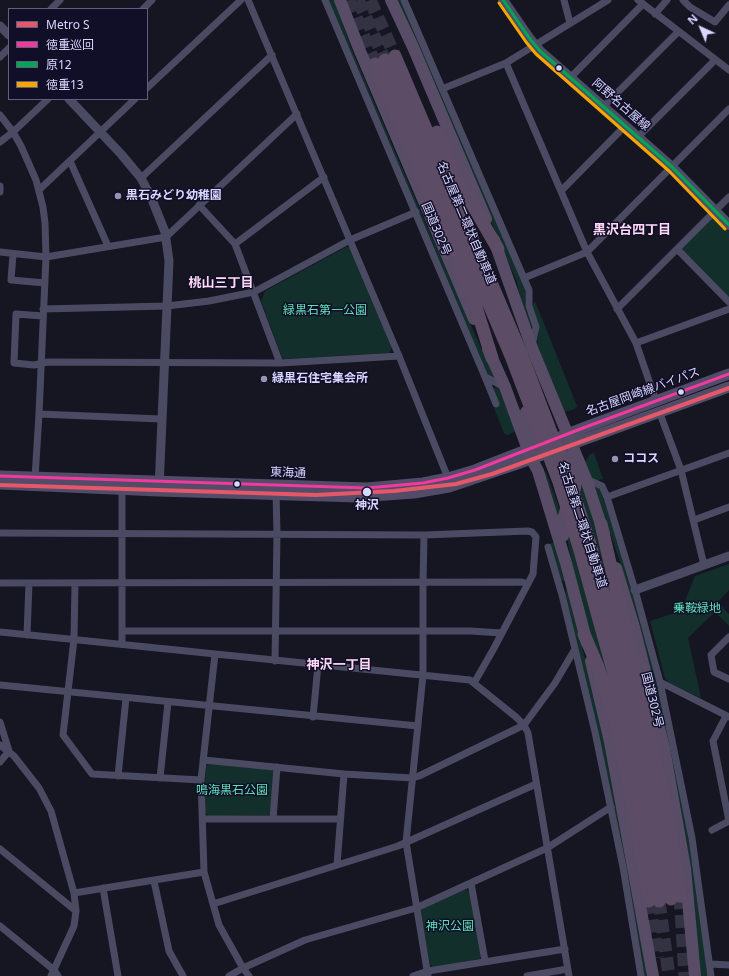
<!DOCTYPE html>
<meta charset="utf-8">
<style>
body{margin:0}
#map{position:relative;width:729px;height:976px;overflow:hidden;background:#161522;font-family:"Noto Sans","Noto Sans JP",sans-serif}
canvas{display:block}
.legend{position:absolute;left:8px;top:8px;width:140px;height:92px;box-sizing:border-box;background:#110f28;border:1px solid #615f7e;margin:0;padding:5px 7px;list-style:none;font-size:12px;color:#d8d7ff}
.legend li{display:flex;align-items:center;gap:8px;height:20px}
.legend b{width:20px;border:1px solid #615f7e}
.north{position:absolute;left:681px;top:8px;width:40px;height:40px;-webkit-text-stroke:3px #110f28;paint-order:stroke;rotate:316deg;font-size:11px;font-weight:700;line-height:16px;text-align:center;color:#d8d7ff}
.north::after{content:'';display:block;margin:auto;width:14px;height:18px;background:#d8d7ff;clip-path:polygon(50% 0,100% 100%,50% 72%,0 100%)}
</style>
<div id="map">
<canvas width="729" height="976"></canvas>
<ul class="legend">
<li><b style="height:5px;background:#e4586a"></b>Metro S</li>
<li><b style="height:5px;background:#f13a9d"></b>徳重巡回</li>
<li><b style="height:5px;background:#00a651"></b>原12</li>
<li><b style="height:5px;background:#f7a600"></b>徳重13</li>
</ul>
<div class="north">N</div>
</div>
<script>
const ctx = document.querySelector('canvas').getContext('2d');
ctx.lineJoin = 'round';
function fill(path, color) {
  ctx.fillStyle = color;
  ctx.fill(path, 'evenodd');
}
function toPath(rows) {
  const path = new Path2D();
  for (const r of rows) {
    path.moveTo(r[0], r[1]);
    for (let i = 2; i < r.length; i += 2) path.lineTo(r[i], r[i + 1]);
  }
  return path;
}
function trace(path, color, width, dash) {
  ctx.strokeStyle = color;
  ctx.lineWidth = width;
  ctx.lineCap = dash ? 'butt' : 'round';
  ctx.setLineDash(dash || []);
  ctx.stroke(path);
}
function write(font, color, halo, rows, align = 'center') {
  ctx.font = font + ' "Noto Sans","Noto Sans JP",sans-serif';
  ctx.lineWidth = 3;
  ctx.setLineDash([]);
  ctx.textBaseline = 'middle';
  ctx.strokeStyle = halo;
  ctx.fillStyle = color;
  for (const [text, x, y, turn = 0] of rows) {
    ctx.save();
    ctx.translate(x, y);
    ctx.rotate((+turn || 0) * Math.PI / 180);
    ctx.textAlign = isNaN(turn) ? turn : align;
    if (halo) ctx.strokeText(text, 0, 0);
    ctx.fillText(text, 0, 0);
    ctx.restore();
  }
}
fill(toPath([
 [327,0,334,0,352,50,425,222,494,377,491,379,485,373],
 [396,0,402,0,525,288,525,307,533,327,532,327,530,325,520,298,517,282],
 [713,218,716,218,729,231,729,298,683,251,683,248],
 [346,247,350,247,392,347,389,353,284,359,282,357,261,301,265,291],
 [535,301,577,406,575,409,564,412,537,345,539,330,532,307],
 [496,386,498,387,516,431,507,435,504,433,494,408,499,406,493,390],
 [594,453,603,479,596,481,590,476,585,462,590,454],
 [575,463,589,501,613,598,578,489],
 [546,472,561,513,559,520,542,473],
 [597,486,602,492,642,625,658,690,684,803,709,976,700,976,640,626,619,559,595,489,594,487],
 [566,524,578,561,618,716,584,613,575,579,565,527],
 [555,542,565,580,564,581,561,580,549,544],
 [729,564,729,590,718,602,729,614,729,626,715,612,688,638,701,698,669,683,665,678,650,621,681,611,695,576],
 [566,590,568,590,599,717,615,790,647,976,643,976,565,596],
 [210,763,272,770,274,773,271,813,268,815,209,816,205,812,205,781,206,766],
 [464,889,470,892,481,956,479,959,433,967,430,964,420,912,423,908]
]), '#132f2c');
trace(toPath([
 [349,0,375,64],
 [358,0,385,60],
 [370,0,395,56],
 [680,896,685,976],
 [649,901,658,958],
 [659,901,669,976]
]), '#333243', 13, [13, 6]);
trace(toPath([
 [248,0,399,356,448,478],
 [325,0,485,377,505,387],
 [404,0,529,290,529,306,536,327,532,346],
 [564,0,570,23],
 [638,0,729,70],
 [683,0,690,7,715,22,729,5],
 [51,9,60,0],
 [143,9,152,0],
 [655,14,667,0],
 [0,57,9,48],
 [506,63,587,252,636,343,656,401],
 [570,78,643,4],
 [147,88,241,0],
 [442,89,506,63,608,0],
 [603,107,678,32],
 [0,115,13,132,48,99],
 [638,137,715,60],
 [0,142,13,132,21,146,36,180,43,207,45,223,46,257,39,414,35,478],
 [70,161,108,246],
 [141,178,272,55],
 [0,186,0,192],
 [39,190,135,99],
 [561,191,625,126],
 [199,205,235,244,280,363],
 [235,244,324,177],
 [677,249,729,302],
 [0,252,46,257,166,237,297,114],
 [13,254,11,280,45,283],
 [524,278,587,252,729,109],
 [43,309,167,306,209,301,254,292,350,240,416,212],
 [617,309,729,197],
 [43,316,16,314,14,363,34,365,48,362,280,363,399,356],
 [636,343,729,309],
 [485,377,496,404],
 [659,411,681,470,704,565],
 [39,414,161,419],
 [586,479,602,486,607,497,635,590,660,682,692,838,711,976],
 [607,497,729,453],
 [694,520,729,507],
 [0,533,424,535,528,531,532,532,536,537,533,574,493,650,474,683],
 [424,535,423,582,423,675,406,842,428,976],
 [548,547,562,595,595,732,623,867,641,976],
 [0,583,522,582,528,584],
 [75,583,74,639,63,735,92,774,201,780],
 [122,631,470,631,502,633],
 [0,632,470,680,516,717,524,725,528,733,569,976],
 [27,635,29,583],
 [729,637,711,655,714,672,729,679],
 [122,644,122,490],
 [215,654,201,780,204,872,219,925,243,968,305,940,416,908,547,848,611,807],
 [275,661,277,534,276,491],
 [660,682,729,717],
 [0,685,418,726],
 [726,716,713,741,729,821],
 [313,717,318,665],
 [0,722,9,751,0,762],
 [0,745,14,756,39,788,51,811,74,893,76,911,74,926,51,976],
 [204,760,344,774,412,778,419,776,524,725,555,683,575,649],
 [118,776,126,698],
 [160,778,168,702],
 [203,819,340,819],
 [273,819,277,767],
 [712,830,729,821],
 [0,849,76,911],
 [337,865,344,774],
 [154,881,169,951,183,976],
 [471,883,485,961],
 [103,888,118,976],
 [74,893,204,872],
 [213,904,398,846,536,784],
 [0,926,54,970,58,976],
 [711,964,729,965],
 [229,976,243,968,249,976],
 [413,976,428,971,565,949],
 [527,976,568,969]
]), '#4a4b63', 7);
trace(toPath([
 [0,26,9,35],
 [69,99,121,154,141,178,151,197,165,232,169,261,159,488],
 [635,590,729,556]
]), '#4a4b63', 9);
trace(toPath([
 [503,0,530,39,540,51,672,167,729,225]
]), '#4d4f69', 10);
trace(toPath([
 [0,476,367,488,423,483,448,478,475,470,583,428,729,374],
 [0,484,159,491,358,497,414,493,449,487,517,464,729,387]
]), '#534c69', 11);
trace(toPath([
 [340,0,360,51,474,319],
 [391,0,413,47,486,219],
 [494,240,532,348,586,479,604,534],
 [488,349,505,387,531,458,538,471,566,563,587,643],
 [526,412,535,443,535,452,531,458],
 [563,536,562,525,563,519,569,500,575,488,576,481,569,457],
 [616,568,634,627,664,748,685,868,695,976],
 [591,661,610,742,653,976]
]), '#584c67', 12);
trace(toPath([
 [395,56,521,353,569,480,590,544,628,682,644,749,671,899],
 [385,60,511,356,559,482,579,547,617,685,632,752,653,860,659,901],
 [375,64,443,225,476,307,492,358],
 [437,132,458,180,498,249],
 [601,524,651,740,670,825,680,896],
 [584,634,598,667,614,716,631,796,649,901]
]), '#5d4c65', 13);
trace(toPath([
 [0,476,367,488,423,483,448,478,475,470,583,428,729,374]
]), '#f13a9d', 3);
trace(toPath([
 [503,0,530,39,540,51,672,167,729,225]
]), '#00a651', 3);
trace(toPath([
 [499,3,526,42,536,54,669,171,725,229]
]), '#f7a600', 3);
trace(toPath([
 [0,485,316,495,394,491,456,484,492,474,729,388]
]), '#e4586a', 4);
for (const [x, y, r, color] of [
 [559,68,3.5,"#d8d7ff"],
 [118,196,4,"#9493b2"],
 [264,379,4,"#9493b2"],
 [681,392,3.5,"#d8d7ff"],
 [615,459,4,"#9493b2"],
 [237,484,3.5,"#d8d7ff"],
 [367,492,5,"#d8d7ff"]
]) {
  const dot = new Path2D();
  dot.arc(x, y, r, 0, 2 * Math.PI);
  ctx.fillStyle = color;
  ctx.fill(dot);
  trace(dot, '#110f28', 1.5);
}
write('12px', '#d8d7ff', '#110f28', [
 ["阿野名古屋線",621,105,41],
 ["名古屋第二環状自動車道",466,223,67],
 ["国道302号",436,229,67],
 ["名古屋岡崎線バイパス",643,392,-20],
 ["東海通",288,473,2],
 ["名古屋第二環状自動車道",582,525,72],
 ["国道302号",652,700,76]
]);
write('bold 12px', '#d8d7ff', '#110f28', [
 ["黒石みどり幼稚園",126,196],
 ["緑黒石住宅集会所",272,379],
 ["ココス",623,459]
], 'left');
write('12px', '#5fe2b5', '#110f28', [
 ["緑黒石第一公園",325,311],
 ["乗鞍緑地",697,609],
 ["鳴海黒石公園",232,791],
 ["神沢公園",450,927]
]);
write('bold 12px', '#d8d7ff', '#110f28', [
 ["神沢",367,506]
]);
write('bold 13px', '#ffd9f5', '#110f28', [
 ["黒沢台四丁目",632,230],
 ["桃山三丁目",221,283],
 ["神沢一丁目",339,665]
]);
</script>
